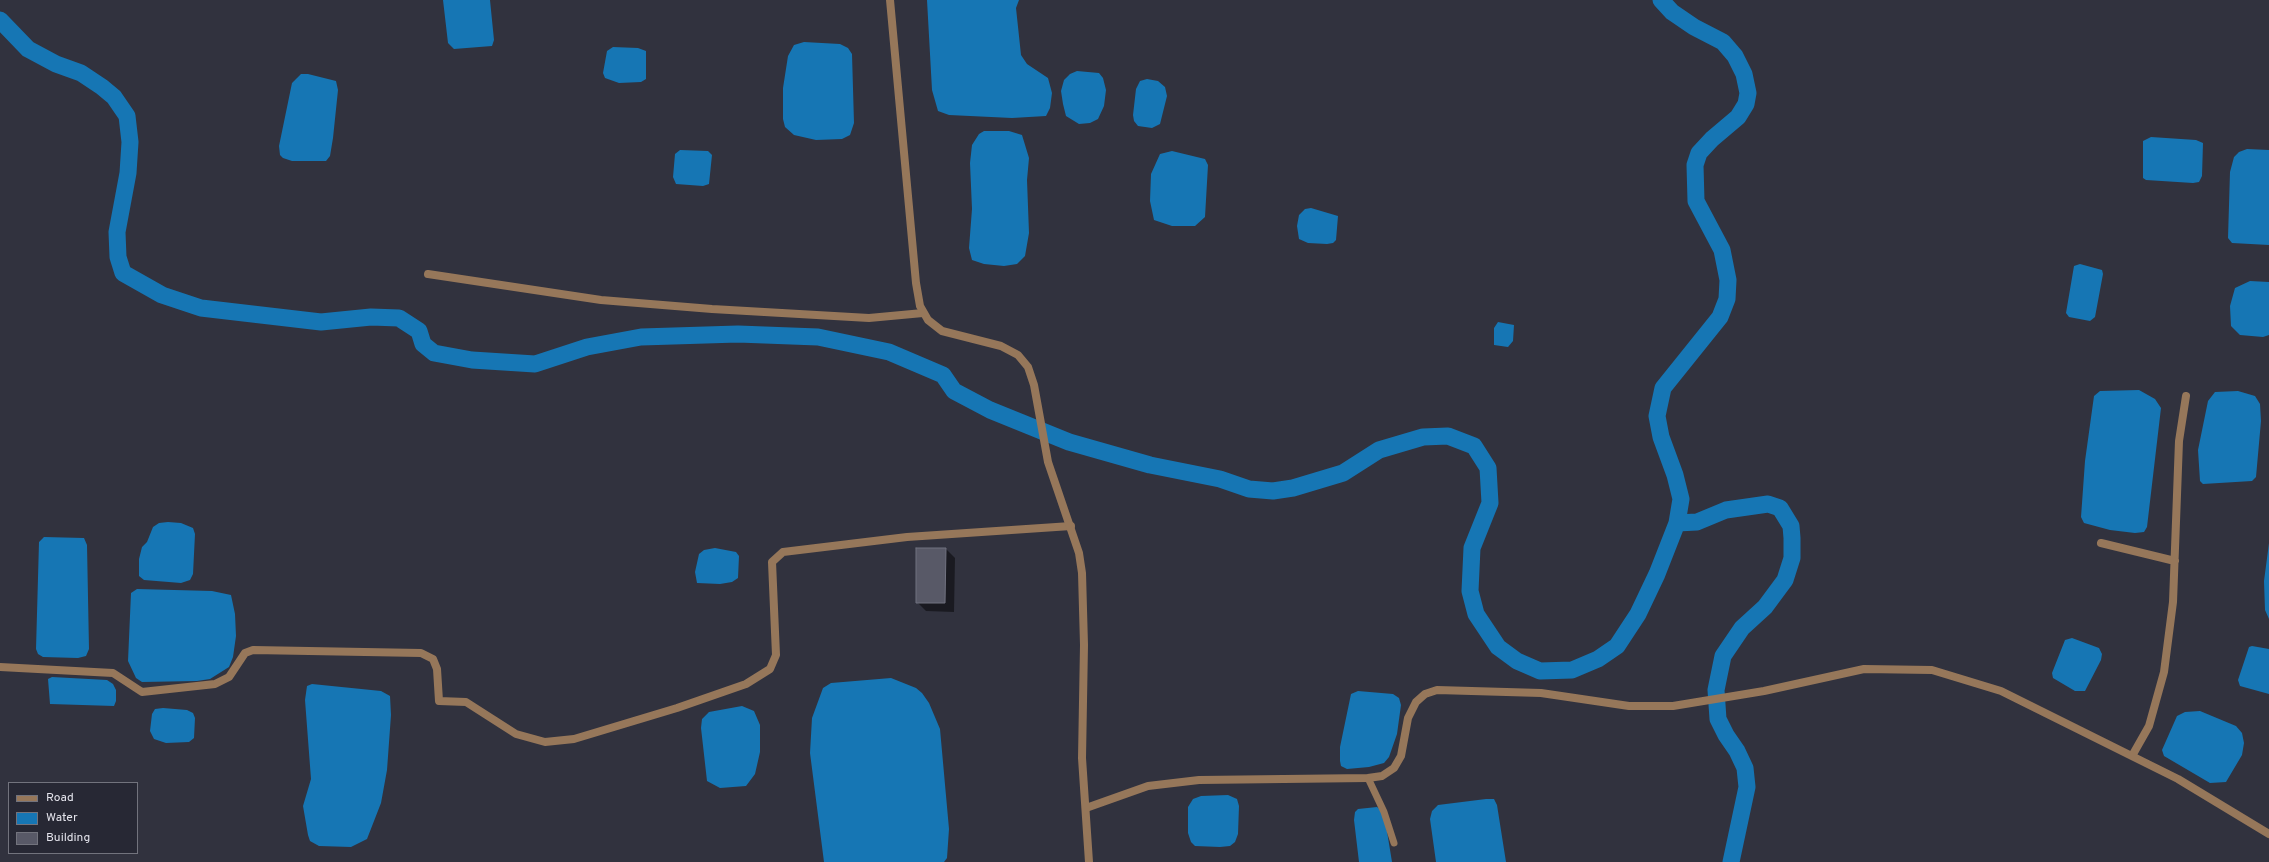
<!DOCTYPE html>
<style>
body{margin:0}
#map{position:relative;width:2269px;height:862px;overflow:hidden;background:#31323e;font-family:Overpass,sans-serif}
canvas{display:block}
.legend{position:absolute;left:8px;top:782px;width:130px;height:72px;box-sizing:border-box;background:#272834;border:1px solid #72737d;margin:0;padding:5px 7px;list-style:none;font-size:12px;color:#e3e3eb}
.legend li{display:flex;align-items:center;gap:8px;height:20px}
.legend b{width:20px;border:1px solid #72737d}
</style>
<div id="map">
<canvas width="2269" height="862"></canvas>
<ul class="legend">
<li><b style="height:5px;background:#96775a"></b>Road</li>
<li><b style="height:11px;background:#1676b4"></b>Water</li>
<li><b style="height:11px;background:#585967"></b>Building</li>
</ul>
</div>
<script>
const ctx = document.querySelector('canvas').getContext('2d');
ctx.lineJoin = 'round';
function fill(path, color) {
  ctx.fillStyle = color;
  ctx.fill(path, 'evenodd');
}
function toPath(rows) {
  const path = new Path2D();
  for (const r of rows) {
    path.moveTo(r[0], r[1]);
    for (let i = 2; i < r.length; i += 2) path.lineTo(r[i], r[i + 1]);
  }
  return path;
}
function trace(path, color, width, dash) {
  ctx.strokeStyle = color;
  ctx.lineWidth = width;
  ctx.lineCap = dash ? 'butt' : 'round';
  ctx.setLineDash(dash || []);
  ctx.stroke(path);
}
fill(toPath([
 [443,0,490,0,494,40,492,46,454,49,448,43],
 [927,0,1019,0,1016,8,1021,55,1027,64,1048,78,1052,93,1050,108,1046,116,1012,118,949,115,938,111,932,90],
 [804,42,840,44,848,48,852,54,854,123,850,135,842,139,816,140,794,135,785,127,783,119,783,88,788,56,794,45],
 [613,47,638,48,646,51,646,79,641,82,619,83,605,78,603,73,607,51],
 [1077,71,1099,73,1103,78,1106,90,1104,106,1098,119,1090,123,1079,124,1066,116,1063,104,1061,91,1064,80,1070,74],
 [301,74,308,74,336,81,338,90,333,138,330,156,326,161,292,161,283,158,280,155,279,146,292,83],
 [1147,79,1158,81,1165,87,1167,96,1160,124,1152,128,1138,126,1134,121,1133,115,1136,89,1140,81],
 [984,131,1009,131,1022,135,1029,158,1027,180,1029,233,1025,256,1017,264,1004,266,984,264,972,260,969,248,972,209,970,163,972,145,979,134],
 [2151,137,2196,140,2203,143,2202,176,2199,182,2193,183,2146,180,2143,178,2143,141],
 [2247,149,2269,150,2269,245,2232,243,2228,238,2230,172,2234,157,2239,152],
 [680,150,708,151,712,155,709,184,703,186,676,184,673,177,675,154],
 [1172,151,1205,159,1208,165,1205,217,1195,226,1172,226,1154,220,1150,201,1151,174,1160,154],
 [1311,208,1338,216,1336,240,1333,243,1327,244,1308,243,1299,239,1297,226,1299,215,1305,209],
 [2080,264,2102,270,2103,274,2095,317,2090,321,2069,317,2066,313,2074,266],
 [2250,281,2269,282,2269,335,2263,337,2240,335,2231,326,2230,306,2235,288],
 [1498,322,1514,325,1513,341,1508,347,1494,345,1494,328],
 [2139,390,2155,399,2161,408,2147,527,2144,532,2135,533,2110,530,2084,523,2081,517,2085,461,2094,396,2100,391],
 [2238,391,2255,396,2260,404,2261,421,2256,477,2252,481,2203,484,2200,481,2198,450,2208,401,2215,392],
 [168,522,181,523,193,528,195,534,193,574,190,580,181,583,144,580,139,576,139,559,142,547,147,542,153,527,159,523],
 [44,537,84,538,87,545,89,649,86,656,78,658,43,657,38,654,36,649,39,542],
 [2269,543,2269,619,2265,610,2264,581],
 [715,548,736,552,739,556,738,578,732,582,720,584,697,583,695,572,699,554,704,550],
 [137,589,212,591,231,595,235,614,236,636,233,657,229,667,210,679,197,681,142,682,136,678,128,661,131,593],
 [2072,638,2099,648,2102,654,2101,660,2085,691,2075,691,2053,678,2052,673,2065,640],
 [2252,646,2269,649,2269,694,2240,686,2238,680,2249,647],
 [52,677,107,680,113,684,116,690,116,701,114,706,50,704,48,679],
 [891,678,916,688,922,693,929,703,940,729,949,829,947,858,944,862,824,862,810,753,812,718,823,688,831,683],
 [312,684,381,691,390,696,391,715,387,770,381,803,367,839,351,847,319,846,310,841,308,835,303,806,311,779,305,700,307,686],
 [1358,691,1393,694,1399,698,1401,705,1397,734,1389,757,1384,763,1369,767,1347,769,1341,766,1340,761,1340,747,1351,694],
 [742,706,754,711,760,725,760,752,755,774,746,786,720,788,707,781,701,728,702,719,709,712],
 [163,708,187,710,193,713,195,718,194,738,189,742,166,743,154,739,150,731,152,714,155,709],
 [2200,711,2236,726,2242,733,2244,743,2242,755,2226,782,2210,783,2164,756,2162,750,2177,716,2185,712],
 [1228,795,1237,799,1239,806,1238,834,1235,842,1230,846,1220,847,1195,846,1191,842,1188,833,1188,807,1193,799,1201,796],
 [1486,799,1494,799,1497,805,1506,862,1436,862,1430,819,1432,811,1438,805],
 [1377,807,1382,811,1385,819,1392,862,1359,862,1354,820,1355,812,1358,809]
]), '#1676b4');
fill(toPath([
 [946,549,955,558,954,612,926,611,917,602]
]), '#0007');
trace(toPath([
 [0,20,28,49,56,64,81,73,102,87,114,97,127,116,130,142,128,173,117,232,118,257,123,273,162,295,201,308,321,322,371,317,399,318,419,331,423,344,434,353,472,360,535,364,587,347,641,337,738,334,818,337,889,352,943,375,954,391,990,410,1069,442,1150,465,1220,479,1249,489,1273,491,1293,488,1343,473,1379,450,1423,437,1448,436,1474,446,1488,468,1490,503,1472,548,1470,591,1476,614,1498,647,1517,661,1540,671,1572,670,1598,659,1617,646,1638,614,1657,574,1677,523,1681,499,1675,475,1661,437,1657,416,1663,388,1720,317,1727,299,1728,280,1722,250,1696,201,1695,165,1699,153,1712,139,1738,117,1746,104,1748,93,1744,74,1735,56,1723,42,1694,27,1672,12,1661,0],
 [1677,523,1697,522,1726,510,1768,504,1780,508,1791,526,1792,538,1792,558,1785,580,1765,607,1742,628,1723,656,1716,690,1718,719,1726,735,1737,751,1745,768,1747,787,1731,862]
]), '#1676b4', 17);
const building = toPath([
 [916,548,946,548,945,603,916,603,916,548]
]);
fill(building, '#585967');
trace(building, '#717280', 1);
trace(toPath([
 [1368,778,1384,812,1394,843]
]), '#96775a', 7);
trace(toPath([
 [428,274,601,300,712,309,869,318,923,313],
 [2101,543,2175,561],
 [0,667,113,673,142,692,215,684,229,677,245,653,253,650,421,653,433,659,437,669,439,701,466,702,516,734,545,742,574,739,677,708,746,684,770,669,776,655,772,562,783,552,907,537,1071,526],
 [2132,756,2149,726,2164,672,2173,602,2179,441,2186,396],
 [1086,808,1148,786,1199,780,1368,778,1382,776,1394,768,1401,756,1408,718,1416,702,1425,694,1437,690,1541,693,1629,706,1673,706,1764,691,1864,669,1932,670,2001,691,2178,779,2269,834]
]), '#96775a', 8);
trace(toPath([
 [890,0,916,283,920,306,928,320,942,331,1001,346,1018,355,1028,367,1034,385,1048,462,1079,553,1082,573,1084,645,1082,758,1089,862]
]), '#96775a', 8);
</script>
